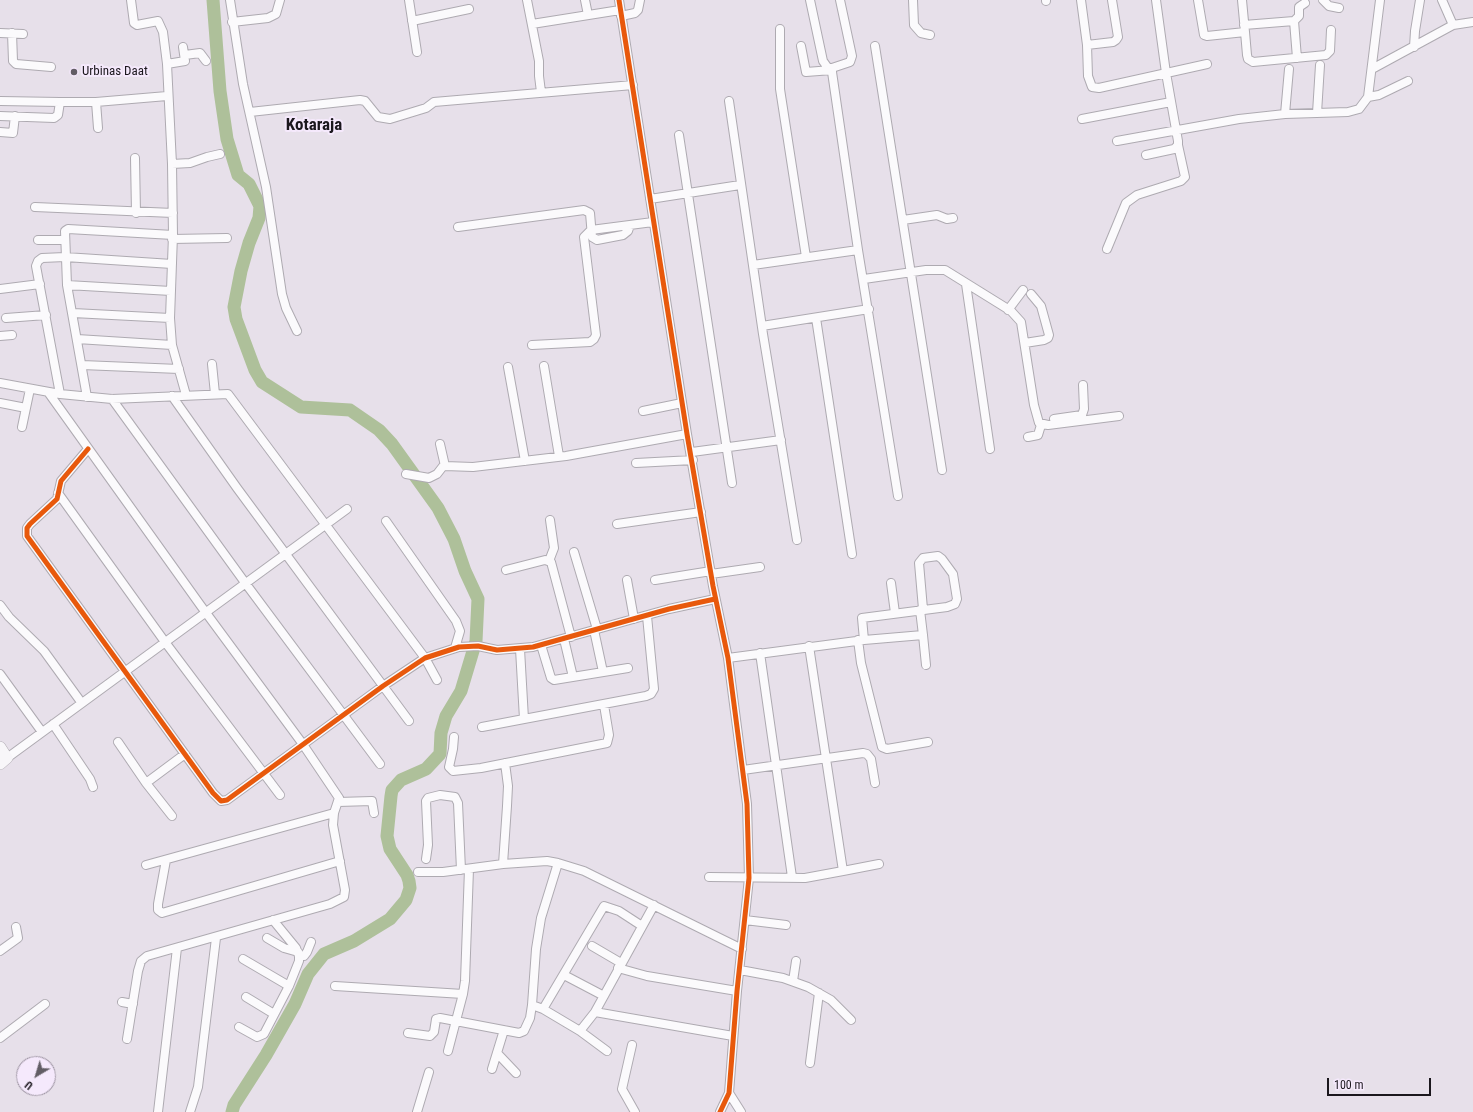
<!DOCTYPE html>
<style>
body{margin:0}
#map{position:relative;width:1473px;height:1112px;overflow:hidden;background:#e7e0ea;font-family:"Roboto Condensed",sans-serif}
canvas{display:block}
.north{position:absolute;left:16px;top:1056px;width:40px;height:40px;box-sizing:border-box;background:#f5e9fc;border:1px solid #9e95a3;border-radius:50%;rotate:218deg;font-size:11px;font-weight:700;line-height:16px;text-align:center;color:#1b171d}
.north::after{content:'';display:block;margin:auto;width:14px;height:18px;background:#625d65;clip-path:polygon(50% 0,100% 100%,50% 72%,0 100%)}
.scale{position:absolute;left:1327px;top:1078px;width:104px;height:18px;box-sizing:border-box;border:2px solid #1b171d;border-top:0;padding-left:5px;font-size:12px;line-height:14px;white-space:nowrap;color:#1b171d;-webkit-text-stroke:3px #f5e9fc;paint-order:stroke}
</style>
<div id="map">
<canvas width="1473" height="1112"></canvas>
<div class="north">U</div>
<div class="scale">100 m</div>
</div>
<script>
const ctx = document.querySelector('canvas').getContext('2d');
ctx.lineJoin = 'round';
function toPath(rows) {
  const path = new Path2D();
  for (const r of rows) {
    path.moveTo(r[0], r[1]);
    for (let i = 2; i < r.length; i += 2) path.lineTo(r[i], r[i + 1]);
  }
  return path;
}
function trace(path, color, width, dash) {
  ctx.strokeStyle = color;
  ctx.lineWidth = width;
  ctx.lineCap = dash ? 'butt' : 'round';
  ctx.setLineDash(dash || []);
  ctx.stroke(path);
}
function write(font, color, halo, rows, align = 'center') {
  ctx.font = font + ' "Roboto Condensed",sans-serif';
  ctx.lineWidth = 4;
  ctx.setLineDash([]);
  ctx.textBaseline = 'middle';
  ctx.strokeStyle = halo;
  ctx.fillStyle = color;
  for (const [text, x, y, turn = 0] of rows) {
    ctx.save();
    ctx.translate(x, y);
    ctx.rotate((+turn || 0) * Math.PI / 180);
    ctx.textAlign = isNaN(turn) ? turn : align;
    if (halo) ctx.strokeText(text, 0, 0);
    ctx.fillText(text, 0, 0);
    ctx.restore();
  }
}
trace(toPath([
 [213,0,220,91,227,139,238,175,249,184,260,206,259,218,249,243,241,271,234,307,236,319,255,370,262,382,301,407,350,410,379,430,392,444,438,508,454,539,465,571,478,599,476,641,461,691,446,716,441,733,440,754,426,769,401,780,392,790,391,796,387,836,390,849,407,875,409,881,410,888,406,900,390,919,354,941,324,954,308,974,295,1004,266,1055,234,1105,232,1112]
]), '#aec09a', 13);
const street = toPath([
 [131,0,134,23,137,25,158,21,163,32,167,64,172,164,173,235,170,318,172,345,186,395],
 [230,0,243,84,266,187,282,294,286,308,297,331],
 [409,0,417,52],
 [527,0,539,61,539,76,541,92],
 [585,0,588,15],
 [619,0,687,434,713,586,728,658,747,804,749,878,737,991,729,1093,720,1112],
 [810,0,823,61,828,68,832,68],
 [840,0,852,56,850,62,832,68,832,72,858,250,898,496],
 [913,0,914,25,921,33,930,35],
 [1081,0,1087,45,1088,76,1092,87,1099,88,1207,64],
 [1198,0,1204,35,1207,36,1245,32,1242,0],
 [1323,0,1329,6,1339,8],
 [1442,0,1453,25],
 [1046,1,1046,0],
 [621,16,635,13,638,10,640,0],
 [412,21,469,9],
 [1294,21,1299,16,1299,7,1305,3],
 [232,22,268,18,276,14,280,0],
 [532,24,620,10],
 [1244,25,1294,21,1297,58],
 [780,29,780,89,806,257],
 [1245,32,1247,55,1248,59,1253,62,1326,55,1330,51,1331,30],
 [0,33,23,34],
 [12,33,13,61,16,64,51,67],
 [1087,45,1113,42,1116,40,1118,37,1112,0],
 [801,46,806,72,832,70],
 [875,46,942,470],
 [1414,47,1415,31,1420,0],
 [185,55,200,53,206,61],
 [167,64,185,61,183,47],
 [1372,69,1453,25,1473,22],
 [1368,97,1379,95,1408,81],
 [0,101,60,102],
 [729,101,763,334,797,540],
 [96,102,98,128],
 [250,112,360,100,365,101,378,117,390,119,426,108,434,102,633,85],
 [1317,113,1320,65],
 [1285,114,1289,69],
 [0,116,54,118,58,115,60,102,96,102,167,96],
 [1082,119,1171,102],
 [0,132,13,133,15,116],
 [679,135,732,483],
 [1117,141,1239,119,1285,114,1348,112,1359,109,1368,97,1380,0],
 [1146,155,1174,149,1178,145,1178,141,1166,73,1156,0],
 [135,158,136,213],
 [172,164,190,163,207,157,220,154],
 [650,199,740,185],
 [35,207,173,213],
 [903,220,937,215,947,219,953,218],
 [458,227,584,210,590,213,592,237,597,240,623,235,628,231,630,225],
 [172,239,227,238],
 [38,240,65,240],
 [1107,249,1126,203,1137,195,1181,181,1185,177,1178,145],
 [753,265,858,250],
 [864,279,926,270,945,270,1011,311,1021,322,1034,405,1039,423,1048,425,1119,416],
 [966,284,990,449],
 [67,285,171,291],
 [0,289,40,284],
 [1008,310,1023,290],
 [73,313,170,318],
 [6,318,46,315],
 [816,318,852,554],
 [762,326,869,309],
 [0,336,12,335],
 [77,339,172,345],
 [1025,343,1044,340,1048,338,1049,335,1041,306,1031,294],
 [532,345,590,342,594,339,596,335,584,237,591,230,653,222],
 [212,364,215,394],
 [82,365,179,369],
 [544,366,559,456],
 [508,367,525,461],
 [0,383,60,394,112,399,228,394,425,658,437,680],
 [48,392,201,606,302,743,339,798,334,813,333,825,345,890,344,897,330,904,147,956,141,961,138,971,127,1039],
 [60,394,36,266,38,261,42,258,65,257,172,264],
 [172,396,237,488,409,721],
 [87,397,67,285,65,231,68,229,173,235],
 [112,399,246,584,380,764],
 [0,403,26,408],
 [643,411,682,403],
 [1054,419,1082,415,1084,409,1083,385],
 [22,427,30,389],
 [1028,437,1038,435,1041,425],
 [440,444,445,466,473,467,566,456,687,434],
 [88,449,61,481,57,499,30,524,27,528,27,536,213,793,221,801,227,800,383,686,425,658,459,647,478,646,497,650,533,647,669,609,715,599],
 [692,452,781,440],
 [636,463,693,460],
 [406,474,429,478,437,474,444,465],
 [58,493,165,642,280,795],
 [386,521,456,621,460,631,455,648],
 [617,524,701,512],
 [574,552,597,629],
 [549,561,554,548,550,520],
 [506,570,545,560,551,562,571,637],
 [711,574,760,567],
 [627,580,634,619],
 [655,580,711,571],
 [891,583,895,613],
 [0,605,9,617,44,651,81,702],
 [594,630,603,672],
 [923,635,926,665],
 [564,639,573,677],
 [858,640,861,663,882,747,887,749,928,742],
 [864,640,862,618,947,607,955,604,957,599,953,574,942,559,938,556,923,558,919,563,923,609],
 [541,645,551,678,554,680,628,668],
 [520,649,524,719,646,696,651,694,654,689,647,616],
 [760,653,792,877],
 [728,658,864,640,923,635,920,610],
 [0,674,42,732],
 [53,724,90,779,93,787],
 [482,727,524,719],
 [454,737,453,749,449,767,453,771,481,768,607,743,609,735,604,705],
 [118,742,146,783,172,816],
 [7,758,347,509],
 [743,770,863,753,867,754,871,759,875,783],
 [146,783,185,754],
 [338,802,372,801,374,813],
 [426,859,428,845,426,801,428,798,440,795,455,797,458,803,461,870],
 [166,860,158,904,158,910,162,913,340,861],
 [503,864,507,806,508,786,505,763],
 [146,865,334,813],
 [843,871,879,864],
 [418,872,443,872,503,864,547,861,558,863,584,871,742,949],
 [709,877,805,878,843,871,809,646],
 [745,920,786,925],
 [267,938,284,948,298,952],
 [592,946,621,963],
 [0,951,18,938,16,927],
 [299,956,304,956,307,952,311,942],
 [243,959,289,986],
 [618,968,647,976,737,991],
 [740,970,783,978,808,987,831,1000,851,1020],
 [564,975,604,996],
 [793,981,796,961],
 [335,986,463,994],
 [246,997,274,1014],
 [122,1002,133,1004],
 [532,1005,543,1009,580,1031,595,1012,654,905],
 [543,1009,604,906,619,911,642,926],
 [595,1012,733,1036],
 [239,1027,257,1037,264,1034,289,986,299,961,299,956,296,948,273,920],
 [580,1031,607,1051],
 [408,1033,430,1036,434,1032,436,1019,440,1018,519,1033,524,1031,530,1018,532,1005,536,949,541,918,558,863],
 [0,1038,45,1004],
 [632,1045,622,1089,635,1112],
 [448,1051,463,994,465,981,469,869],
 [497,1053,516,1073],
 [810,1063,819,993],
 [492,1069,504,1030],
 [729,1093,741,1112],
 [158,1112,177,948],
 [190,1112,198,1087,216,938],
 [417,1112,429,1072]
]);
const secondary = toPath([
 [0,747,7,758,0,764]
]);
trace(street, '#aeaab1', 10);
trace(secondary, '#aeaab1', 12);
trace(street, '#fbfafc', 8);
trace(secondary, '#f8f6f9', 11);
trace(toPath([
 [619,0,687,434,713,586,728,658,747,804,749,878,737,991,729,1093,720,1112],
 [88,449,61,481,57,499,30,524,27,528,27,536,213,793,221,801,227,800,383,686,425,658,459,647,478,646,497,650,533,647,669,609,715,599]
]), '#e8590c', 5);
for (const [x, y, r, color] of [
 [74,72,4,"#625d65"]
]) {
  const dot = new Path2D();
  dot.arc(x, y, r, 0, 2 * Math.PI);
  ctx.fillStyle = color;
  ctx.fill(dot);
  trace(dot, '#f5e9fc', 1.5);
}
write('13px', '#1b171d', '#f5e9fc', [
 ["Urbinas Daat",82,72]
], 'left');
write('bold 17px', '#1b171d', '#f5e9fc', [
 ["Kotaraja",314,126]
]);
</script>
